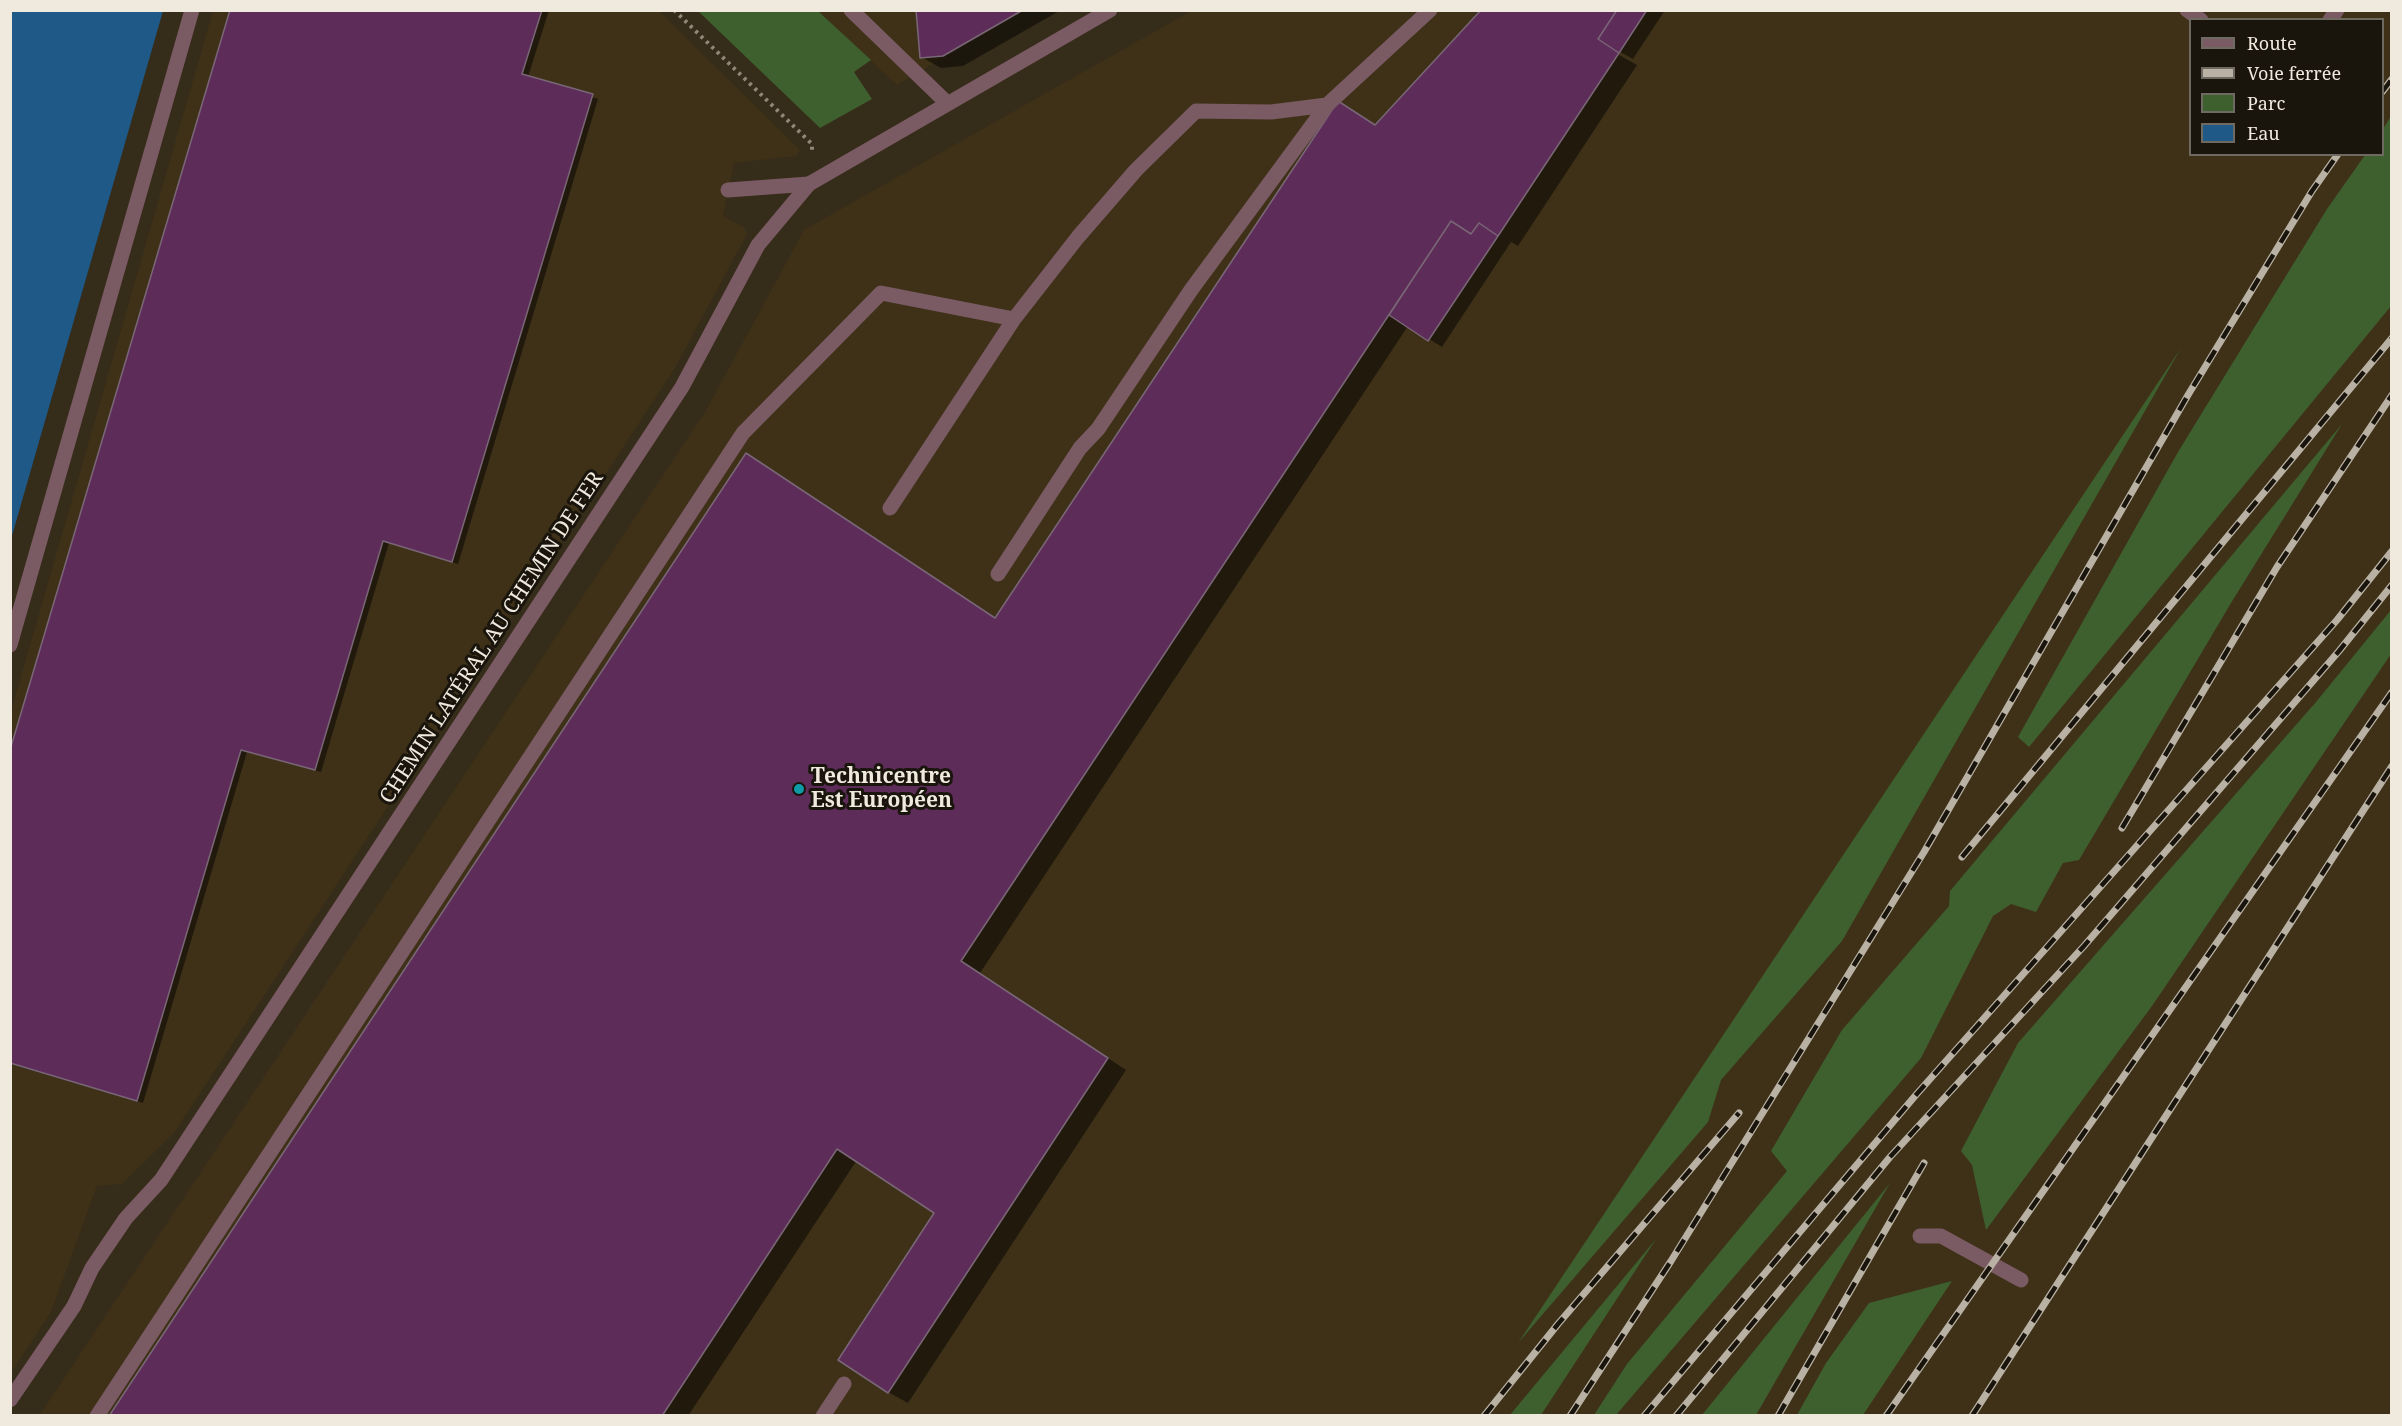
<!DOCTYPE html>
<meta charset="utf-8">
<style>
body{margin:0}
#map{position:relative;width:2402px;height:1426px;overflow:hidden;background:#362c1a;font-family:"Noto Serif",serif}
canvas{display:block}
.frame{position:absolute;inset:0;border:12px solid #efe9de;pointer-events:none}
.legend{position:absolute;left:2189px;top:18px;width:195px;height:138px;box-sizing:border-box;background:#19150d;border:2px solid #6f6a61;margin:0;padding:8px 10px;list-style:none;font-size:18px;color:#efe9de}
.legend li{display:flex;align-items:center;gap:12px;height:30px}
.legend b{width:30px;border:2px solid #6f6a61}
</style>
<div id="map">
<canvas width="2402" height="1426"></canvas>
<div class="frame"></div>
<ul class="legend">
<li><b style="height:8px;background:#7a5a63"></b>Route</li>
<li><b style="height:8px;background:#b9b1a4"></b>Voie ferrée</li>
<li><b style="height:16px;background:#3e5f2e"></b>Parc</li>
<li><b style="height:16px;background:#1e5987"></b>Eau</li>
</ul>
</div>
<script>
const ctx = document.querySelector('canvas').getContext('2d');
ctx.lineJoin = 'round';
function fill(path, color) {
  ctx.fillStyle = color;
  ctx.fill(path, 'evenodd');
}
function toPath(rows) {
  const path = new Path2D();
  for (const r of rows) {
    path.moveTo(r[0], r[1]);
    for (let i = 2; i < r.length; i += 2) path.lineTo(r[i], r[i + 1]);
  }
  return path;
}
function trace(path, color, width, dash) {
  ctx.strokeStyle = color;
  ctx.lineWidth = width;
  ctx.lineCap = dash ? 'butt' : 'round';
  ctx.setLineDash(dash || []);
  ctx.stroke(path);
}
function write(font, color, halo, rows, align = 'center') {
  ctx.font = font + ' "Noto Serif",serif';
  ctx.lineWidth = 6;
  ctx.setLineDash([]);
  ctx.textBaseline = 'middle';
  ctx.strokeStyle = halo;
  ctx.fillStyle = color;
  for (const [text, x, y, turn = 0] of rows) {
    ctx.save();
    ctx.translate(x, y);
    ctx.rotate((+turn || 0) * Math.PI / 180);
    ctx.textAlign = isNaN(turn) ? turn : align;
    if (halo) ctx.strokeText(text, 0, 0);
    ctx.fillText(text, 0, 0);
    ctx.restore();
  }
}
fill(toPath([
 [213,11,659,11,800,150,796,156,734,163,723,216,744,227,747,234,675,368,174,1133,122,1184,97,1186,51,1312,11,1373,11,711],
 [818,11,1023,11,897,85],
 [1191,11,2391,11,2391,1415,39,1416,705,412,804,230],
 [2190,20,2382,20,2382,154,2190,154]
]), '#3e3118');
fill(toPath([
 [698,11,818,11,871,60,854,72,872,99,820,128],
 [2391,116,2391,306,2029,747,2018,737,2178,452,2327,209,2365,155,2382,154,2383,129],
 [2181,348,1842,941,1721,1080,1708,1122,1518,1343],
 [2342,424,2231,603,2079,860,2063,863,2036,912,2011,904,1993,916,1921,1058,1616,1415,1594,1415,1627,1364,1787,1171,1771,1151,1842,1030,1949,906,1950,891],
 [2391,610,2391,654,2152,1006,1986,1230,1972,1165,1961,1151,2018,1043,2316,702],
 [1890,1183,1756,1415,1702,1415],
 [1656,1239,1541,1415,1510,1415],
 [1952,1281,1863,1415,1797,1415,1826,1363,1869,1303]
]), '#3e5f2e');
fill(toPath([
 [11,10,163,11,11,539,10,11]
]), '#1e5987');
fill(toPath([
 [232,10,549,10,528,77,598,99,458,564,389,543,321,772,247,752,143,1103,10,1064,10,756],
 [918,10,1061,10,963,66,941,68,921,57],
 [1483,10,1665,10,1633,59,1613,48,1612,51,1637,65,1518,246,1511,242,1442,347,1408,326,980,973,1126,1070,908,1403,888,1392,936,1213,857,1160,688,1416,111,1416,765,466,996,618,1376,126]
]), '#0007');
const building = toPath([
 [230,10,542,10,522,74,593,94,452,562,383,541,315,770,241,750,137,1101,10,1063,10,750,230,10],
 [916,10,1023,10,943,56,920,58,916,10],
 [1481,10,1617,10,1598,39,1619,53,1498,236,1479,223,1471,234,1451,221,961,961,1108,1058,888,1393,838,1360,934,1213,837,1149,662,1416,109,1416,746,453,995,618,1338,101,1375,125,1481,10],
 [1617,10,1647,10,1619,53,1598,39,1617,10],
 [1451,221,1471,234,1479,223,1498,236,1428,341,1389,315,1451,221]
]);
fill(building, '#5e2c59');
trace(building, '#796676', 1.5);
trace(toPath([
 [674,10,812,144,812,150]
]), '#908879', 4, [3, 4.5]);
trace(toPath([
 [851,10,947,103],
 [2187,10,2201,20],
 [2330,20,2337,10],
 [728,190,809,184],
 [890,508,1014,319,1078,237,1136,170,1196,111,1271,112,1327,105,1430,10],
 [998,574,1080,448,1098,429,1191,290,1327,105],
 [10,645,192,10],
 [1920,1236,1941,1236,2021,1280],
 [97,1416,743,433,881,293,1014,319],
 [823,1416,844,1384]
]), '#7a5a63', 15);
trace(toPath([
 [10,1400,74,1306,92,1268,126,1218,161,1180,682,387,758,245,809,184,1110,10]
]), '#7a5a63', 15);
const rail = toPath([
 [2382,92,2392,79],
 [2122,828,2277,567,2392,395],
 [1962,857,2392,338],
 [1484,1416,1558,1324,1739,1113],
 [1570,1416,1671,1261,1924,852,2188,395,2312,191,2338,154],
 [1644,1416,1915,1096,2337,620,2392,551],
 [1676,1416,1890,1157,2084,946,2339,651,2392,585],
 [1778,1416,1924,1163],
 [1886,1416,2392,692],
 [1972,1416,2392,766]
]);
trace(rail, '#b9b1a4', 7);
trace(rail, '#19150d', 4.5, [14]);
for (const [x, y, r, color] of [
 [799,789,6,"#0f9aa8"]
]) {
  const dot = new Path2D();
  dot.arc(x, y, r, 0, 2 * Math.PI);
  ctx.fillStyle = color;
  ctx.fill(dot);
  trace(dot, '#19150d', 2);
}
write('21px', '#efe9de', '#19150d', [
 ["CHEMIN LATÉRAL AU CHEMIN DE FER",492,638,-57]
]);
write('bold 21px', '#efe9de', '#19150d', [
 ["Technicentre",811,777],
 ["Est Européen",811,801]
], 'left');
</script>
